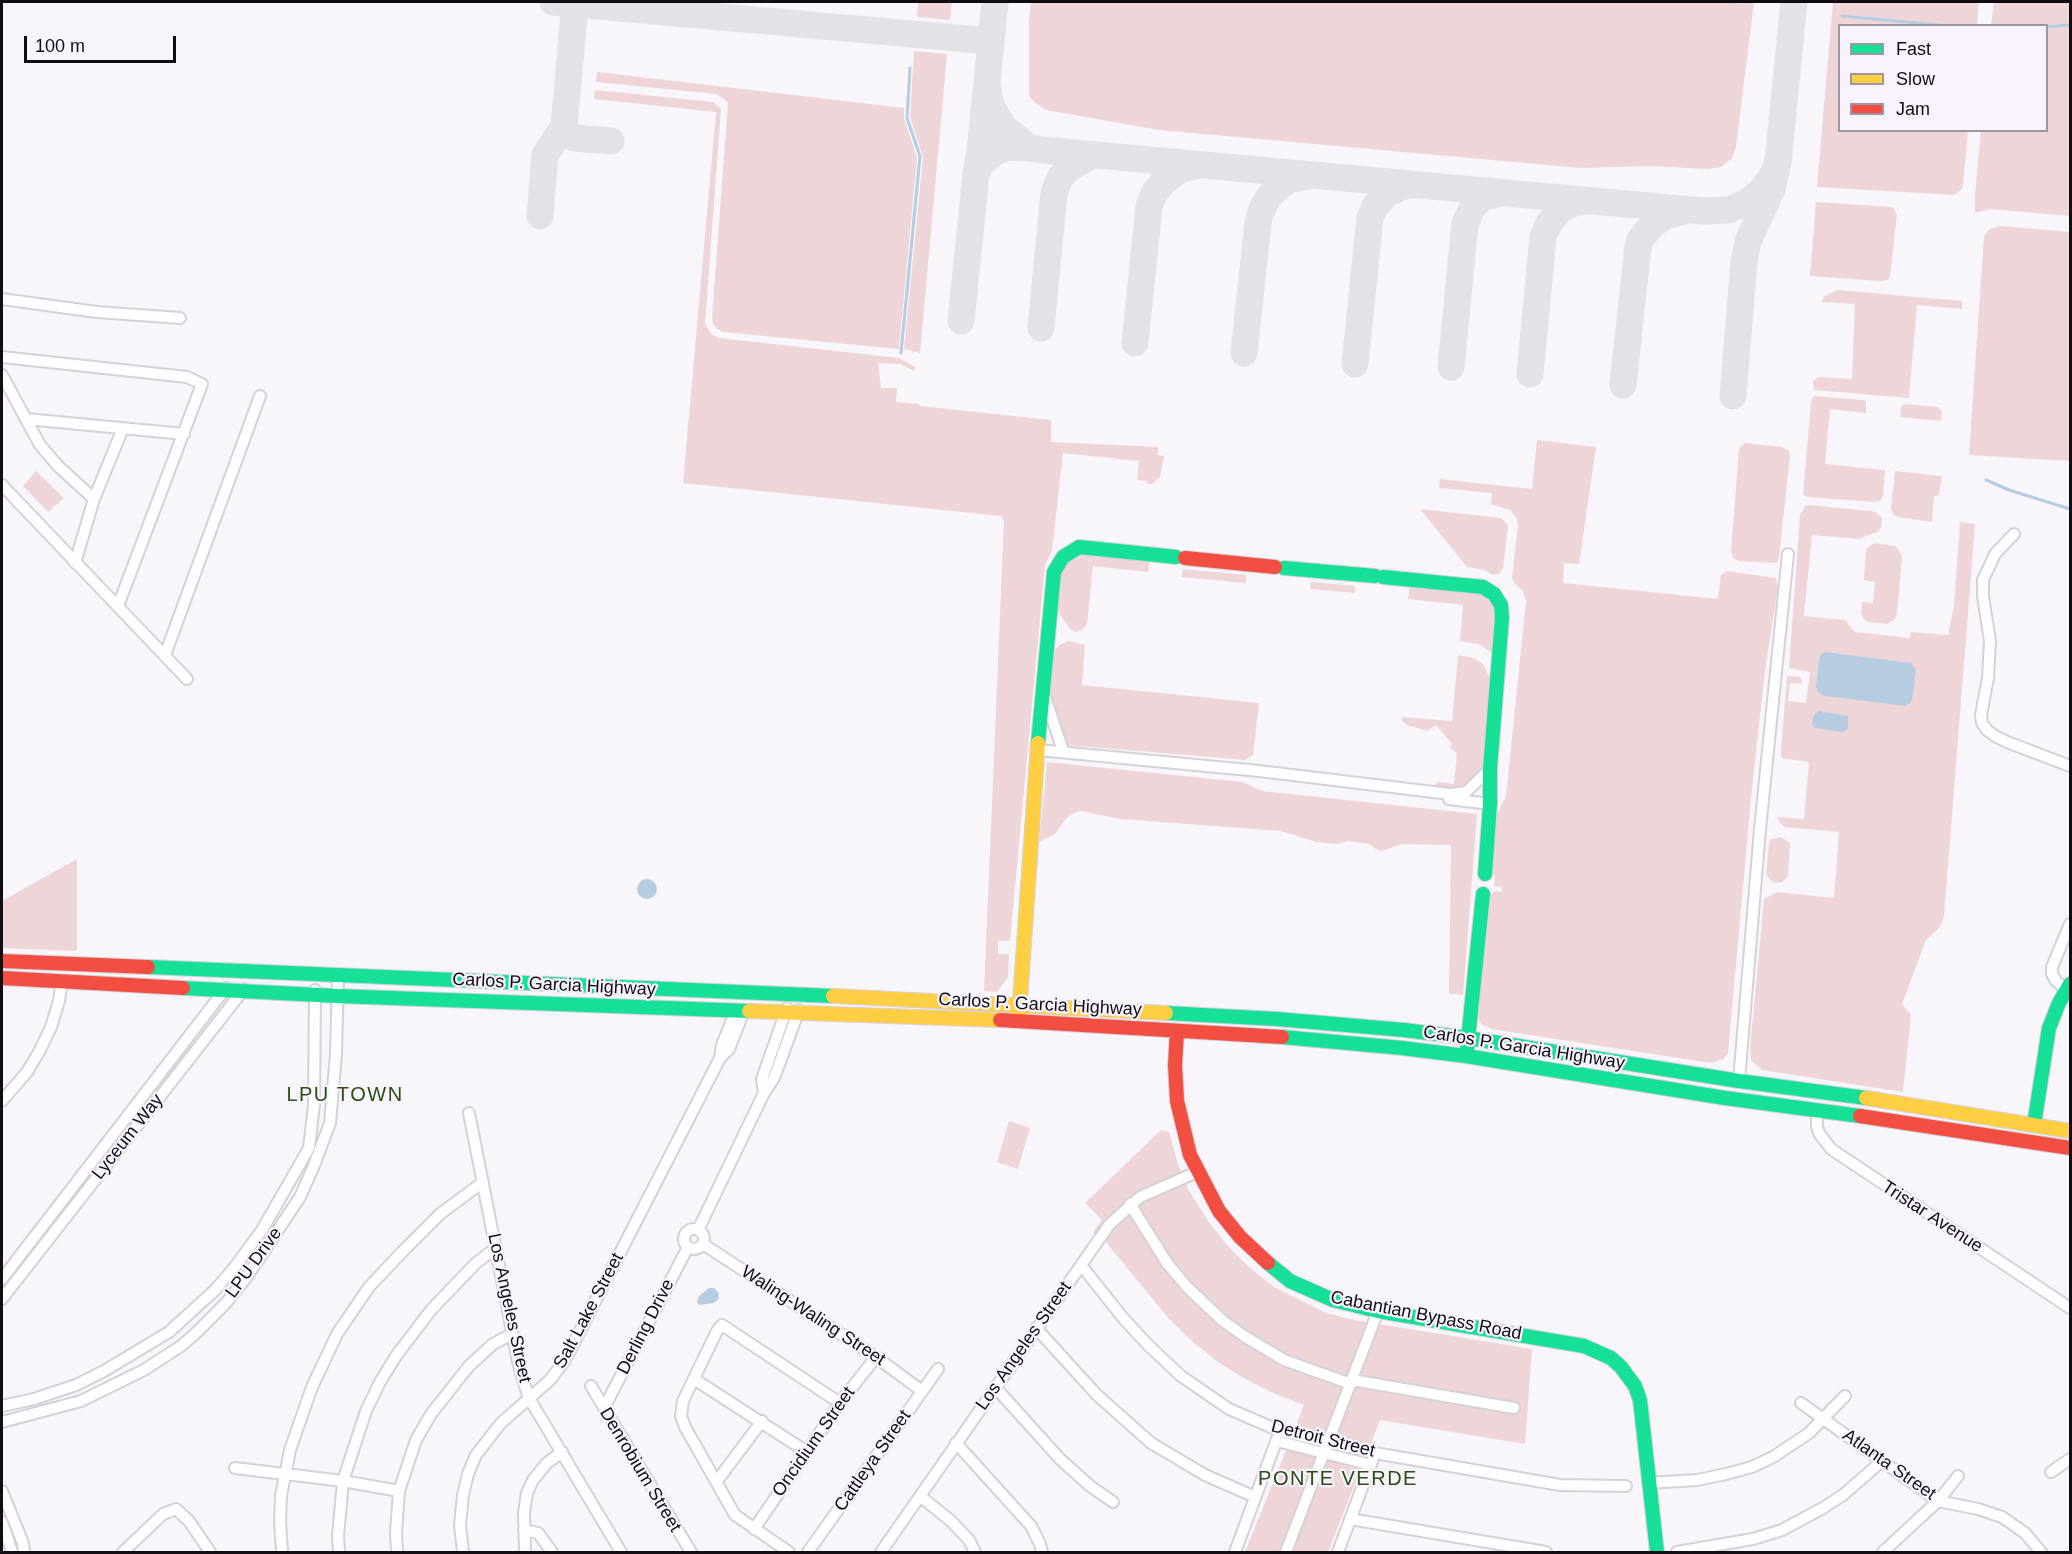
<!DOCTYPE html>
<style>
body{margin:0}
#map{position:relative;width:2072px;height:1554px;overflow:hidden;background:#f8f5fb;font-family:Arial,sans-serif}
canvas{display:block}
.frame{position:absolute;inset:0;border:3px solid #120d15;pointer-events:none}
.legend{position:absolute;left:1838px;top:24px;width:210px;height:108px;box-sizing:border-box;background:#f8f3fd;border:2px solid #9c97a0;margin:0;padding:8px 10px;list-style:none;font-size:18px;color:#120d15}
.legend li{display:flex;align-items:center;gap:12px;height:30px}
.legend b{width:30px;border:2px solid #9c97a0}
.scale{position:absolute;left:24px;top:36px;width:152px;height:27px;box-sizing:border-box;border:3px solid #120d15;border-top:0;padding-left:8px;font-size:18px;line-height:21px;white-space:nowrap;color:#120d15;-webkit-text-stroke:4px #f8f3fd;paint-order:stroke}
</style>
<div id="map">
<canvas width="2072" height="1554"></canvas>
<div class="frame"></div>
<ul class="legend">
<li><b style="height:8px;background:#16e098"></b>Fast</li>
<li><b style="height:8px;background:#ffcf43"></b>Slow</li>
<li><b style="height:8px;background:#f24e42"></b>Jam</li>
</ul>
<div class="scale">100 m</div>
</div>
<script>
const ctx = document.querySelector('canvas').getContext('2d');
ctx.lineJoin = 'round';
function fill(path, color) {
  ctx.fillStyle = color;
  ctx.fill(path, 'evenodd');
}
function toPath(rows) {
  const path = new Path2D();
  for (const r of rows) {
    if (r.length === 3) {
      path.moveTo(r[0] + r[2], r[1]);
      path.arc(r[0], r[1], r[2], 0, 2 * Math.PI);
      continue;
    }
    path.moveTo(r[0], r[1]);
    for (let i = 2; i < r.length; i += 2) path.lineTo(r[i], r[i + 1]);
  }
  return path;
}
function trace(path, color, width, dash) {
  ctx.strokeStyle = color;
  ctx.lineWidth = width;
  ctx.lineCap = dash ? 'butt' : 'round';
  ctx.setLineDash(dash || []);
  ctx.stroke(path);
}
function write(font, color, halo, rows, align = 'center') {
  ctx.font = font + ' Arial,sans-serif';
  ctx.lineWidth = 4.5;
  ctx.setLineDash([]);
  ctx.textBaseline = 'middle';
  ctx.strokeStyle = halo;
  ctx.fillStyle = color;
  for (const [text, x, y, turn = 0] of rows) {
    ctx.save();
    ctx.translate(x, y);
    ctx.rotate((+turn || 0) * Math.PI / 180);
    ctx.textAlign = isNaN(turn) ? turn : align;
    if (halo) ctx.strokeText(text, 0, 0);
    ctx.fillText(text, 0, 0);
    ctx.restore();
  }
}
fill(toPath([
 [918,2,952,2,950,20,917,17],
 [1031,2,1754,2,1736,147,1732,158,1721,167,1708,169,1650,166,1581,168,1159,130,1046,110,1034,102,1029,95,1029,21],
 [1833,2,1979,2,1977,25,1840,26,1840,130,1968,131,1963,184,1962,189,1954,195,1817,187],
 [1994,2,2070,2,2070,216,1990,209,1975,213,1975,194,1981,131,2046,130,2046,26,1991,25],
 [914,51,947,54,920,353,904,349,923,157,910,117],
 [597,72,904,108,904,118,917,158,899,349,723,332,717,329,713,324,712,318,728,103,723,98,716,94,596,82],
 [595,90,713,102,721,109,705,324,712,335,719,338,899,358,915,367,914,371,900,364,878,363,881,388,897,388,896,402,919,404,920,406,1051,420,1051,442,1158,447,1158,455,1164,456,1160,477,1152,484,1147,484,1147,481,1137,480,1139,461,1063,453,1052,551,1045,565,1010,941,998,941,998,954,1009,954,1008,977,997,992,984,991,1004,521,1001,516,683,483,716,112,594,99],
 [1816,202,1891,207,1894,209,1897,215,1890,277,1887,280,1880,281,1810,276],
 [2001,226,2070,232,2070,461,1969,455,1984,236,1990,229],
 [1837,290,1962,301,1962,309,1917,305,1909,398,1814,390,1813,381,1818,377,1852,379,1855,304,1821,302,1825,296],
 [1813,396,1864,400,1866,402,1866,413,1830,409,1825,464,1885,470,1883,496,1880,501,1874,502,1807,497,1803,494,1811,402],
 [1904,404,1938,407,1942,412,1941,421,1900,417,1901,407],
 [1537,440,1596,447,1579,564,1564,563,1563,583,1718,599,1721,575,1726,571,1776,578,1778,587,1765,671,1752,788,1728,1053,1723,1059,1711,1063,1491,1029,1481,1024,1477,1015,1490,894,1493,894,1493,891,1502,892,1502,887,1494,886,1495,875,1492,874,1497,814,1506,796,1526,601,1523,591,1515,584,1512,578,1518,524,1516,517,1510,510,1491,504,1492,493,1439,488,1440,479,1532,489],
 [1745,443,1782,447,1788,450,1790,455,1779,558,1777,563,1739,561,1733,558,1731,551,1739,448],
 [36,471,64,498,48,512,23,486],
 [1895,471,1942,476,1939,495,1934,496,1932,522,1897,517,1893,514,1891,509],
 [1810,505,1870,511,1875,512,1882,518,1881,528,1877,532,1858,539,1812,535,1804,616,1845,620,1855,632,1910,638,1911,632,1948,635,1954,606,1960,522,1975,524,1944,916,1940,927,1926,940,1902,1004,1911,1015,1903,1092,1762,1070,1751,1060,1750,1049,1764,899,1777,892,1834,898,1839,832,1785,827,1780,823,1777,817,1804,819,1809,762,1781,758,1781,749,1787,676,1800,677,1802,680,1801,684,1790,683,1788,701,1806,703,1810,672,1789,668,1800,515,1805,506],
 [1420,509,1501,518,1508,525,1503,569,1498,574,1493,575,1484,570,1467,567],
 [1875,543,1896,546,1902,556,1897,614,1895,619,1887,624,1868,622,1863,618,1861,613,1862,602,1873,603,1875,582,1864,580,1866,550,1870,546],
 [1092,553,1101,556,1149,562,1148,572,1093,566,1087,624,1084,628,1076,632,1071,630,1060,615,1058,609,1059,577,1064,567,1076,555],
 [1183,569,1246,575,1246,583,1182,577],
 [1311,582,1355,586,1355,593,1310,589],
 [1410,585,1476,592,1487,597,1496,610,1494,654,1478,644,1460,641,1463,605,1408,599],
 [1069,641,1085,645,1082,685,1259,703,1253,755,1245,760,1067,745,1048,694,1055,649,1061,644],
 [1458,655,1474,658,1484,665,1491,681,1483,766,1476,778,1460,790,1433,788,1438,782,1454,784,1457,754,1450,747,1452,744,1436,725,1427,731,1407,725,1402,721,1402,717,1452,721],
 [1047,762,1242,782,1262,791,1477,814,1463,995,1449,994,1451,845,1402,844,1382,851,1376,849,1369,844,1349,841,1336,844,1316,842,1281,831,1121,819,1080,811,1069,815,1055,834,1039,842],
 [1781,837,1790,843,1788,876,1782,882,1776,883,1771,881,1766,874,1769,843,1771,839],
 [77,859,77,951,2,948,2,901],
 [1009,1121,1030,1128,1018,1169,997,1162],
 [1161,1130,1169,1132,1178,1164,1189,1191,1209,1222,1226,1244,1249,1267,1274,1287,1326,1313,1354,1320,1532,1349,1525,1444,1380,1420,1370,1446,1339,1439,1331,1460,1361,1468,1328,1552,1245,1552,1287,1448,1315,1455,1323,1435,1295,1428,1304,1405,1275,1394,1245,1379,1218,1362,1194,1343,1169,1319,1106,1242,1093,1232,1102,1220,1085,1203]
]), '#eed6d8');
fill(toPath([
 [1825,652,1911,663,1916,670,1912,700,1909,704,1905,706,1825,696,1819,693,1816,687,1819,658,1821,654],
 [1819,711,1848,716,1848,729,1843,732,1815,728,1812,724,1814,715],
 [647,889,10],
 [709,1288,714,1288,718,1292,719,1298,714,1303,699,1305,697,1302,699,1296]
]), '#b5cce1');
trace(toPath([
 [1730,2,1736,2],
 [1842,16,1948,26],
 [2046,27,2070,25],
 [901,353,920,156,907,118,910,68],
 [1986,480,2009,490,2070,509]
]), '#b5cce1', 3);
trace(toPath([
 [553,2,991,41],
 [987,83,990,103,1003,127,1030,148,1042,150,1702,211,1729,210,1747,202,1758,194,1770,180,1778,162],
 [564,126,567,132,574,138,611,141],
 [976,173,980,152,995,2],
 [540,216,545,155,564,126,575,3],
 [961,321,976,174,981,164,993,153,1007,147,1030,148],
 [1041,328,1054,193,1060,178,1069,168,1093,155],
 [1135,343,1149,206,1154,194,1163,182,1180,170,1196,166],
 [1244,353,1258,222,1261,211,1268,198,1278,187,1289,180,1307,176],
 [1355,364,1370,217,1376,205,1387,194,1400,187,1414,185],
 [1451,367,1465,223,1474,205,1485,197,1501,193],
 [1530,374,1543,237,1549,223,1560,211,1570,204,1584,201],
 [1623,385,1638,247,1640,240,1652,225,1666,216,1684,211],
 [1733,396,1744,262,1748,241,1772,189,1778,162,1794,2]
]), '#e4e2e6', 27);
const street = toPath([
 [2,299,97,312,180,318],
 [2,357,187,377,202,384,118,606],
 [2,375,40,445,58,466,94,499],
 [26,419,184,434],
 [2,485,187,679],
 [2014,534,1995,554,1983,580,1983,596,1990,641,1988,678,1981,715,1982,723,1987,730,1995,736,2007,742,2070,766],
 [75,563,94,499,123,428],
 [165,655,260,396],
 [1044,694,1063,751],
 [1038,750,1259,771,1450,794,1466,792,1490,769],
 [1449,799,1490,804],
 [2067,990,2056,981,2052,974,2052,967,2070,924],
 [720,1058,722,1045,736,1010],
 [1739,1081,1760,829,1788,554],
 [764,1093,762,1079,787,1008],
 [2,1101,27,1072,39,1052,51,1027,59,1001,62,981],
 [1817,1110,1817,1126,1819,1133,1831,1149,2070,1308],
 [469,1113,518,1362,523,1380,529,1398,621,1552],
 [1130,1204,1167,1263,1187,1287,1223,1321,1244,1336,1284,1360,1351,1384],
 [694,1239,10],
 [698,1230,764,1093,774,1078,799,1010],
 [703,1244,876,1357,922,1391],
 [1081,1265,1123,1318,1148,1345,1181,1376,1229,1409,1280,1431,1375,1453,1560,1485,1626,1486],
 [2,1279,226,988],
 [2,1299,244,989],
 [1036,1328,1097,1395,1151,1443,1205,1475,1255,1497],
 [694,1379,807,1452],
 [1352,1380,1514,1408],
 [591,1386,691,1552],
 [995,1387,1060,1459,1090,1486,1113,1502],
 [1801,1403,1938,1501,1978,1509,2002,1517,2025,1533,2041,1552],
 [2,1406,34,1399,76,1385,104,1371,169,1332,215,1290,234,1268,262,1230,309,1148,314,1105,315,990],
 [604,1408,688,1247],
 [2,1422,81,1401,144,1370,181,1346,197,1332,226,1303,246,1278,300,1197,313,1168,330,1123,336,1054,338,976],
 [1277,1441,1371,1465],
 [956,1443,1031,1526,1040,1544,1042,1552],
 [235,1468,343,1481,399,1491],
 [2051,1472,2070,1459],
 [717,1481,762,1421],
 [1648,1483,1697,1480,1726,1474,1752,1467,1773,1457,1809,1433,1845,1396],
 [2,1491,23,1543,24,1552],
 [920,1496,951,1521,969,1540,975,1552],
 [1350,1519,1546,1552],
 [2,1522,12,1552],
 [754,1529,840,1403,876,1357],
 [524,1530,538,1533,552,1552],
 [123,1552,163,1514,176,1509,189,1521,210,1552],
 [282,1552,280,1521,281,1496,290,1450,312,1387,337,1334,369,1287,403,1251,440,1214,483,1182],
 [339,1552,338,1536,343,1481,366,1411,380,1382,396,1356,431,1310,476,1263,496,1248],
 [397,1552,396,1533,399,1491,416,1440,431,1414,469,1366,493,1344,512,1334],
 [463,1552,460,1525,463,1495,468,1474,476,1455,501,1423,550,1380,565,1360,720,1058,729,1049,744,1011],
 [525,1552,524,1513,527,1493,533,1480,547,1463,562,1452],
 [789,1552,735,1515,685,1427,681,1416,683,1401,717,1331,722,1325,840,1403],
 [808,1552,938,1369],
 [881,1552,1109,1225,1140,1197,1197,1172],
 [1235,1552,1280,1431],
 [1286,1552,1378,1311],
 [1338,1552,1375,1453],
 [1677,1552,1753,1539,1782,1530,1823,1508,1843,1495,1882,1461],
 [1883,1552,1938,1501,1958,1476]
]);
const fast = toPath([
 [1284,568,1375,576],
 [1383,577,1483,587,1494,594,1501,605,1502,618,1490,769,1490,804,1485,874],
 [1038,743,1054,572,1063,557,1079,547,1176,557],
 [148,967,833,996],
 [183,988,337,996,749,1011],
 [1166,1013,1277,1019,1404,1030,1468,1038,1739,1081,1866,1098],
 [1282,1037,1402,1048,1466,1056,1725,1098,1860,1116],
 [1467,1049,1483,894],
 [2034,1125,2049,1028,2059,1003,2070,984],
 [1268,1263,1290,1281,1333,1300,1378,1311,1584,1346,1611,1358,1621,1367,1635,1386,1640,1400,1657,1552]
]);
const slow = toPath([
 [833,996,1166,1013],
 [749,1011,1000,1020],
 [1019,1015,1038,743],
 [1866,1098,2070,1131]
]);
const jam = toPath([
 [1185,558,1275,567],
 [2,961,148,967],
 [2,978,183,988],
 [1000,1020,1282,1037],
 [1177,1031,1175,1065,1177,1101,1190,1155,1219,1211,1240,1237,1268,1263],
 [1860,1116,2070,1148]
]);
trace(street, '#d5d1d9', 14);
trace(fast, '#d5d1d9', 16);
trace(slow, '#d5d1d9', 16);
trace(jam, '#d5d1d9', 16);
trace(street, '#fefefe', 10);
trace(fast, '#16e098', 14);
trace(slow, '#ffcf43', 14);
trace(jam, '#f24e42', 14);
write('18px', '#120d15', '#f8f3fd', [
 ["Carlos P. Garcia Highway",554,985,3],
 ["Carlos P. Garcia Highway",1040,1005,3],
 ["Carlos P. Garcia Highway",1524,1048,9],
 ["Lyceum Way",128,1137,-52],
 ["Tristar Avenue",1932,1217,33],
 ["LPU Drive",254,1263,-54],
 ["Los Angeles Street",509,1308,78],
 ["Salt Lake Street",589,1311,-62],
 ["Waling-Waling Street",813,1316,33],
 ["Cabantian Bypass Road",1426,1316,11],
 ["Derling Drive",646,1327,-63],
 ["Los Angeles Street",1024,1346,-55],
 ["Detroit Street",1323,1439,14],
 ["Oncidium Street",814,1442,-55],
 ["Cattleya Street",873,1461,-55],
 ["Atlanta Street",1889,1465,35],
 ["Denrobium Street",640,1470,59]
]);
ctx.letterSpacing = '1.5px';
write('20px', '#284f11', '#f8f3fd', [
 ["LPU TOWN",345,1095],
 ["PONTE VERDE",1338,1479]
]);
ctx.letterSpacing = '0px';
</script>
